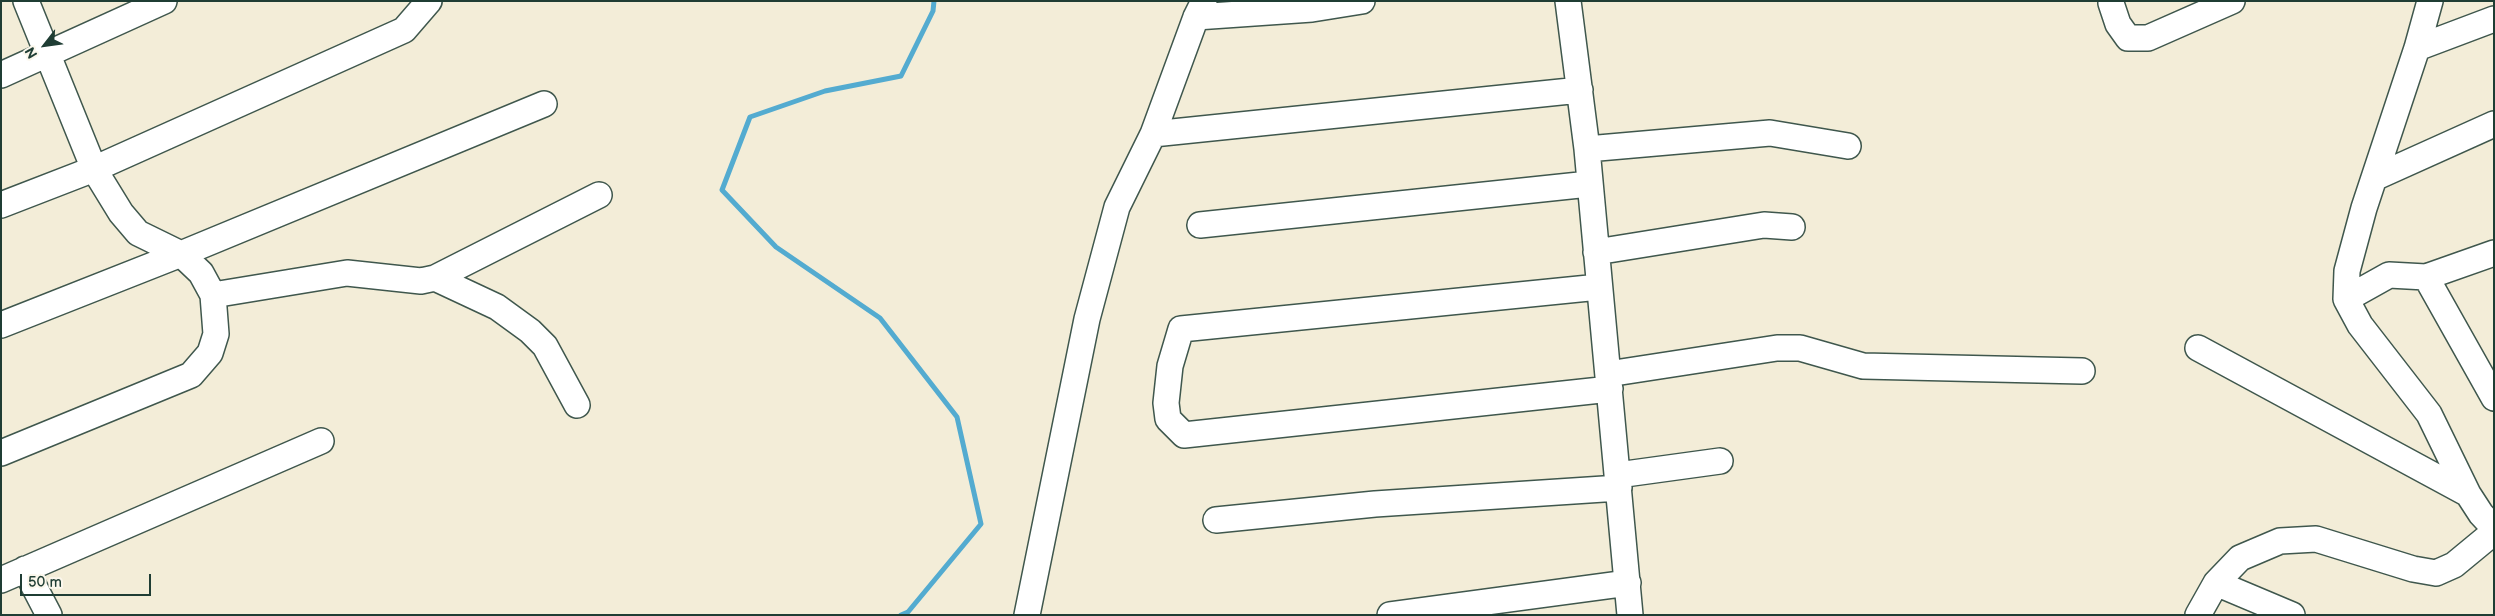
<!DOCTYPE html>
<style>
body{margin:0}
#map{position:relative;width:2495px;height:616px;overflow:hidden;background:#f3edd8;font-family:"Balsamiq Sans",sans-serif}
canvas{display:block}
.frame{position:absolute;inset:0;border:2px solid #1f3d34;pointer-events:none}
.north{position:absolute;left:20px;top:20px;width:50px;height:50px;-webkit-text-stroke:4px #fbf7ec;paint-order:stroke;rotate:240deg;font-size:14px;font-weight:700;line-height:20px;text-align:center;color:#1f3d34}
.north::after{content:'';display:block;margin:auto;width:18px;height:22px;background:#1f3d34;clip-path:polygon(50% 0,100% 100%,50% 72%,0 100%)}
.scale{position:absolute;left:20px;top:574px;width:131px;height:22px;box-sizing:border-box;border:2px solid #1f3d34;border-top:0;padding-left:6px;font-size:15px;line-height:18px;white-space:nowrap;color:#1f3d34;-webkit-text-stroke:4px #fbf7ec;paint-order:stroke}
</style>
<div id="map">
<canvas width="2495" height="616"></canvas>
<div class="frame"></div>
<div class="north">N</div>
<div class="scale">50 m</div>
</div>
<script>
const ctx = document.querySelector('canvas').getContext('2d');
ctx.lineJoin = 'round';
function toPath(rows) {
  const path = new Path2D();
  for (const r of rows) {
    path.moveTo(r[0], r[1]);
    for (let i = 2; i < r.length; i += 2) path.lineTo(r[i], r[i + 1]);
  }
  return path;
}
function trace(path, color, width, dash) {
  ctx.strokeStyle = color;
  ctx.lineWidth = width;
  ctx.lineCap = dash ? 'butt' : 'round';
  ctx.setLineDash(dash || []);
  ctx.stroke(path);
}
trace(toPath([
 [901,615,908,612,981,524,957,417,880,318,776,247,722,190,750,117,825,91,901,76,933,11,934,1]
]), '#53abd0', 5);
const minor = toPath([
 [26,1,94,169,121,213,138,233,181,254,201,273,213,295,347,273,421,281,435,278,599,195],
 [1568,1,1587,149,1630,615],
 [2430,1,2417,48,2364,208,2347,271,2346,299,2360,325,2429,414,2468,494,2481,514,2494,528],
 [2111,3,2118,24,2128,38,2148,38,2232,1],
 [1196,17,1312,9,1362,1],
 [2417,48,2494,19],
 [1,75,164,1],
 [1153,134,1580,90],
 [1587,149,1770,133,1848,146],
 [2374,178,2494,124],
 [1,205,94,169,404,30,429,1],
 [1200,225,1589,184],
 [1596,252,1764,225,1792,227],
 [2426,277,2494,398],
 [435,278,497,307,530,331,545,346,577,405],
 [1599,287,1181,329,1170,366,1166,403,1168,419,1184,435,1610,389],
 [2346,299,2389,275,2426,277,2494,253],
 [1,325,181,254,544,104],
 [2198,348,2468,494],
 [1608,374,1777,348,1800,348,1863,366,2082,371],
 [1,453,191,375,210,353,216,334,213,295],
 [1618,475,1720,461],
 [1216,520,1375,504,1619,488],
 [25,569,49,615],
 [1,580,321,441],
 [2216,583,2292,615],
 [1027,615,1087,319,1117,207,1153,134,1196,17,1204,1],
 [1390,615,1628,583],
 [2198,615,2216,583,2240,558,2280,541,2316,539,2413,569,2436,573,2454,565,2494,532]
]);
trace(minor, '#3f574d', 28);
trace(minor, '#fff', 25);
</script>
